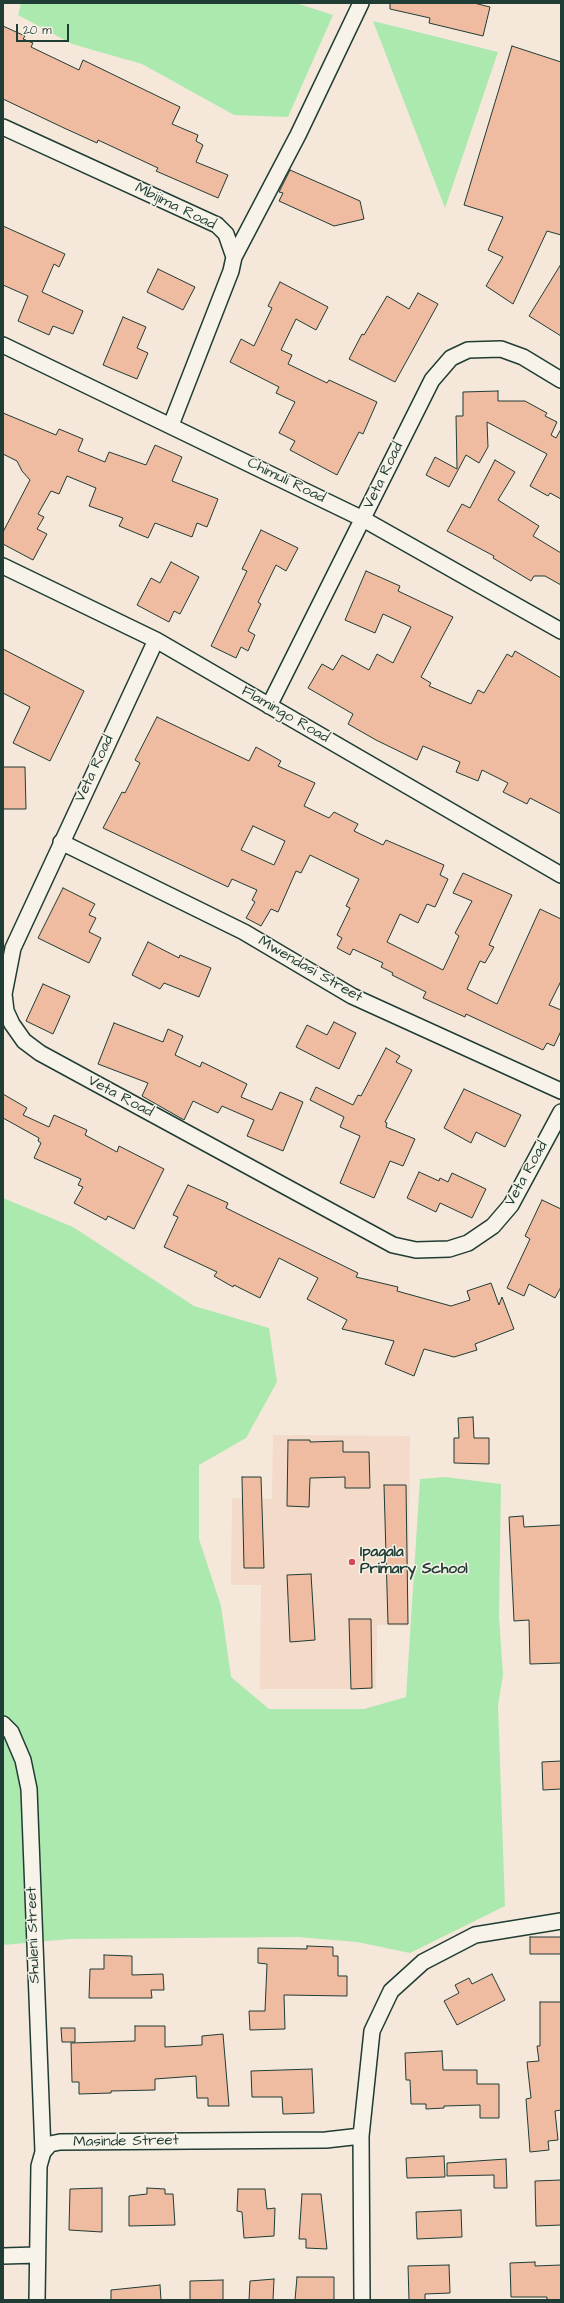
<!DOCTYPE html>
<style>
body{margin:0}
#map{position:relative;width:564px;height:2303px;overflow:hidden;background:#f5e8da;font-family:"Architects Daughter",sans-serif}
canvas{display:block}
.frame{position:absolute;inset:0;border:4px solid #1f3d34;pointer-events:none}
.scale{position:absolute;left:16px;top:24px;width:53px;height:18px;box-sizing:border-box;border:2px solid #1f3d34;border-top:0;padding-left:5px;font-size:12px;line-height:14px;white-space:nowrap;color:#1f3d34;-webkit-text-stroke:3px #f7f3e8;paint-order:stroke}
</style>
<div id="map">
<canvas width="564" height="2303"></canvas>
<div class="frame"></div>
<div class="scale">20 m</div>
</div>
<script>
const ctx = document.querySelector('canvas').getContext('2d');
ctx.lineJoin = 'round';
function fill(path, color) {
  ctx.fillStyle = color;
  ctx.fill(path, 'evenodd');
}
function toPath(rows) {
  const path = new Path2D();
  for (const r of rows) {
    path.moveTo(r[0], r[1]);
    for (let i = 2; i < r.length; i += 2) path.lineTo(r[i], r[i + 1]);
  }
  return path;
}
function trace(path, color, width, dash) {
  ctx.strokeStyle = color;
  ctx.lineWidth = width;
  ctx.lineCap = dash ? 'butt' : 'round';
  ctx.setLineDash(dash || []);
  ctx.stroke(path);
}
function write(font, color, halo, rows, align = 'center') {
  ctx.font = font + ' "Architects Daughter",sans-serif';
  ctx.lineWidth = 3;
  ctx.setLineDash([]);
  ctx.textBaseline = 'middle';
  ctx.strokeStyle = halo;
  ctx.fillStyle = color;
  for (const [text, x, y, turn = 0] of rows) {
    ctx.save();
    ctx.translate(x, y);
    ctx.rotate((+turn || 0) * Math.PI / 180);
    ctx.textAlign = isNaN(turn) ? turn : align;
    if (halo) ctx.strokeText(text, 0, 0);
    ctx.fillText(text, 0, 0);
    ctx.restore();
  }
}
fill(toPath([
 [273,1435,410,1436,408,1626,377,1625,376,1689,260,1689,261,1585,231,1585,232,1498,272,1499]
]), '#f3dac9');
fill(toPath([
 [21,3,296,3,333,15,288,117,234,115,142,64,72,44,18,15],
 [373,21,498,52,445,208],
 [3,1198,73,1227,194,1306,269,1328,277,1382,246,1438,199,1465,199,1539,221,1606,231,1677,269,1709,364,1709,406,1697,420,1479,445,1477,501,1484,499,1617,503,1675,498,1705,505,1906,410,1953,357,1942,297,1937,70,1939,3,1945]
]), '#ace9af');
const building = toPath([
 [390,3,474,3,490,7,483,36,429,23,430,18,390,9,390,3],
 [3,26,25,36,23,39,33,43,31,47,79,70,83,60,180,107,172,124,198,135,196,141,203,145,196,162,228,175,218,198,156,171,158,168,98,140,97,143,64,128,3,99,3,26],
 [512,46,561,62,561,235,547,231,513,304,486,286,503,257,488,250,503,217,464,205,512,46],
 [290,170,360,201,364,219,334,226,279,201,283,193,279,192,290,170],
 [3,226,65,254,59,267,54,264,42,292,83,311,73,334,53,326,49,335,18,321,28,296,3,285,3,226],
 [561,264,561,336,529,316,561,264],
 [158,269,195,287,183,310,147,292,158,269],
 [280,282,328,307,316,330,296,319,281,350,292,355,288,364,327,383,329,380,377,402,363,434,359,432,337,475,290,450,295,441,279,433,295,402,276,393,279,387,230,362,241,339,254,346,272,308,268,306,280,282],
 [418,293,438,304,395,382,349,359,362,334,364,335,387,296,409,309,418,293],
 [123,317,146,327,137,348,148,353,137,379,103,365,123,317],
 [498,391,498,401,525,401,547,413,545,416,557,422,551,435,556,438,561,429,561,499,550,493,548,496,530,486,547,454,487,422,488,447,479,463,466,455,449,487,426,475,435,457,457,469,456,416,463,416,463,392,498,391],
 [3,413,56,435,59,429,83,439,78,451,105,462,109,452,146,465,155,445,182,457,172,481,218,499,207,527,197,523,192,537,155,523,148,538,119,526,123,518,89,506,96,488,67,476,59,494,51,491,38,514,44,517,37,529,47,534,33,560,3,544,3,532,30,480,22,471,17,461,3,454,3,413],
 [495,460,515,472,498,500,539,526,533,536,561,553,561,585,545,576,534,576,531,581,493,558,494,556,447,531,462,504,470,508,495,460],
 [261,530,298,548,286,571,276,565,258,602,261,604,248,631,255,635,248,651,241,647,236,658,211,646,247,571,242,569,261,530],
 [171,562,199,577,180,614,174,611,169,622,137,605,151,578,160,583,171,562],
 [366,571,400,586,398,591,453,617,421,677,431,683,429,686,471,704,478,690,484,693,507,654,512,657,515,651,561,678,561,814,530,798,527,804,503,792,508,783,482,770,478,781,456,772,460,762,423,746,417,760,376,740,348,724,353,714,308,688,322,664,333,670,342,655,369,670,377,654,393,663,411,627,383,614,375,633,345,620,366,571],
 [3,649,84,691,50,761,13,743,30,707,3,693,3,649],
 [157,717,249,761,256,747,281,761,278,766,315,783,304,806,329,818,334,812,358,824,354,831,383,845,386,840,444,865,440,875,448,879,435,907,427,904,418,923,400,914,387,942,443,970,459,936,455,933,472,901,453,893,463,873,512,895,489,945,494,947,485,963,480,961,467,989,497,1004,540,909,561,919,561,981,549,1005,561,1010,561,1031,554,1046,547,1043,543,1050,466,1014,465,1017,423,998,426,992,392,975,393,973,381,967,383,963,353,949,350,955,337,948,342,938,337,935,350,908,346,906,359,879,310,855,301,873,296,871,278,912,271,909,261,926,246,918,255,902,252,900,257,890,232,879,228,887,103,828,122,792,125,793,140,763,135,760,157,717],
 [253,826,285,841,274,865,241,850,253,826],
 [3,767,25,767,26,809,3,809,3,767],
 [63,888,95,904,89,915,96,918,89,932,101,938,89,963,38,938,63,888],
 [148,942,179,958,180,955,211,968,199,997,164,983,160,989,132,975,148,942],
 [43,984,70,996,53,1034,26,1021,43,984],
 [334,1022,356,1033,339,1069,296,1047,307,1025,327,1035,334,1022],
 [114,1023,163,1042,168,1029,183,1036,175,1055,200,1067,202,1062,247,1084,241,1097,272,1110,280,1092,303,1102,283,1151,247,1136,254,1120,222,1106,218,1113,193,1101,184,1120,142,1096,148,1083,98,1064,114,1023],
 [386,1048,400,1056,396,1062,412,1070,385,1122,387,1123,386,1127,415,1139,403,1166,390,1161,374,1198,340,1183,360,1136,340,1127,344,1117,310,1100,316,1087,353,1105,358,1095,361,1096,386,1048],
 [464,1089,521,1115,505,1147,476,1132,471,1143,444,1128,464,1089],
 [3,1094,27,1108,23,1115,49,1127,54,1115,87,1130,85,1135,117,1152,119,1146,164,1169,134,1229,108,1216,106,1220,74,1203,83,1187,78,1185,81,1179,34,1158,41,1143,38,1141,39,1138,3,1118,3,1094],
 [419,1172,439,1181,440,1178,448,1182,452,1173,486,1189,472,1218,440,1203,436,1212,407,1198,419,1172],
 [188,1185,228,1203,226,1208,358,1273,356,1277,398,1287,397,1291,451,1306,470,1300,467,1291,491,1283,499,1305,502,1297,514,1329,475,1344,477,1350,454,1357,424,1349,414,1376,385,1364,394,1341,342,1329,347,1320,307,1299,318,1278,279,1258,260,1298,234,1285,233,1287,214,1276,217,1272,164,1247,178,1217,173,1215,188,1185],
 [542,1200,561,1209,561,1287,555,1298,529,1284,524,1296,507,1288,530,1239,525,1236,542,1200],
 [473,1417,474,1438,489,1438,489,1464,454,1463,454,1438,459,1438,458,1418,473,1417],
 [288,1440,310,1440,310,1442,343,1441,343,1452,369,1452,370,1488,345,1488,345,1477,310,1478,309,1507,287,1506,288,1440],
 [242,1477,261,1477,264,1568,244,1568,242,1477],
 [384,1485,406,1485,408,1624,388,1624,384,1485],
 [523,1516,524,1527,561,1525,561,1663,530,1664,529,1620,514,1621,509,1517,523,1516],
 [311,1574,315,1640,290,1642,287,1575,311,1574],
 [349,1619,371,1619,372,1688,351,1689,349,1619],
 [561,1761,561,1789,543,1790,542,1762,561,1761],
 [530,1937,561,1937,561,1954,530,1954,530,1937],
 [307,1946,333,1947,333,1956,338,1956,338,1976,347,1976,347,1996,284,1995,285,2029,250,2030,249,2011,265,2011,267,1964,258,1963,258,1948,307,1949,307,1946],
 [104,1955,132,1956,132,1975,163,1974,164,1990,151,1990,152,1998,89,1998,90,1969,104,1969,104,1955],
 [492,1974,505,2000,457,2025,444,2001,459,1993,455,1985,469,1978,472,1984,492,1974],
 [540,2002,561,2002,561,2110,555,2111,558,2140,548,2141,549,2150,530,2152,526,2099,531,2098,527,2062,539,2061,537,2046,540,2046,540,2002],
 [135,2026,165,2026,165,2047,202,2045,202,2036,223,2034,229,2106,208,2106,208,2098,197,2098,196,2076,155,2079,155,2090,111,2091,111,2093,79,2094,79,2082,72,2082,71,2043,135,2041,135,2026],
 [61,2028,75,2028,75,2042,62,2042,61,2028],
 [442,2051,443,2070,477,2070,477,2084,499,2084,499,2118,480,2118,480,2105,444,2106,444,2108,426,2109,426,2104,411,2104,410,2080,406,2080,405,2053,442,2051],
 [312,2069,314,2113,283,2114,282,2097,252,2097,251,2071,312,2069],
 [444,2156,445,2177,407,2178,406,2158,444,2156],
 [506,2159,507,2188,494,2188,494,2175,447,2176,447,2163,506,2159],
 [561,2180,561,2225,536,2226,535,2181,561,2180],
 [102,2188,102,2232,69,2230,70,2189,102,2188],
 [147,2188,165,2189,165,2194,173,2194,175,2225,129,2226,129,2196,147,2194,147,2188],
 [238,2189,265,2189,267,2209,275,2208,274,2236,244,2238,242,2212,237,2211,238,2189],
 [302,2194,321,2194,327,2249,306,2248,306,2239,299,2239,302,2194],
 [461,2210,462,2237,417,2239,416,2212,461,2210],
 [535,2262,535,2266,561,2265,561,2300,547,2300,547,2297,511,2297,510,2263,535,2262],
 [449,2265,450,2293,425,2294,425,2300,409,2300,408,2266,449,2265],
 [297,2277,334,2277,334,2300,295,2300,297,2277],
 [274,2279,273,2300,249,2300,250,2281,274,2279],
 [223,2280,223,2300,190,2300,190,2281,223,2280],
 [160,2285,161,2300,111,2300,111,2290,160,2285]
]);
fill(building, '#efbba1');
trace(building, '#1f3d34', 1);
const street = toPath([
 [3,127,217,225,226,234,234,257,231,271,171,425],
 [234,257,298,135,361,3],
 [3,345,363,519,561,631],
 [3,566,156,640,561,875],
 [156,640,13,948,4,994,6,1011,12,1024,24,1041,40,1053,393,1245,416,1250,449,1249,468,1243,493,1226,511,1205,561,1112],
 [269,706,432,380,451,358,468,350,501,349,523,357,561,380],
 [61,842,244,932,352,996,561,1091],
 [3,1724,11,1732,23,1760,29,1789,43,2152],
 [3,2256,37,2255],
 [37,2300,39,2166,43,2152,50,2144,60,2142,326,2140,361,2136],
 [362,2300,361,2136,372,2031,391,1991,423,1962,475,1935,561,1921]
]);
trace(street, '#1f3d34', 18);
trace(street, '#f7f3e8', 15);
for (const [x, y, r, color] of [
 [352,1562,4,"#d1495b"]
]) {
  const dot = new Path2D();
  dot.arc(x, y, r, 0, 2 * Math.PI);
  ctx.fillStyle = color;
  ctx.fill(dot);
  trace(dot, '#f7f3e8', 1.5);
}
write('15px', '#1f3d34', '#f7f3e8', [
 ["Mbijima Road",175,207,26],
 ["Veta Road",384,476,-64],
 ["Chimuli Road",286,481,26],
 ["Flamingo Road",285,715,30],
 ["Veta Road",95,769,-65],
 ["Mwendasi Street",310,970,30],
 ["Veta Road",120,1097,28],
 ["Veta Road",527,1174,-61],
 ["Shuleni Street",34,1935,-92],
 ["Masinde Street",126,2142,-1]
]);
write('bold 15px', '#1f3d34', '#f7f3e8', [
 ["Ipagala",360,1553],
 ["Primary School",360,1570]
], 'left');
</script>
